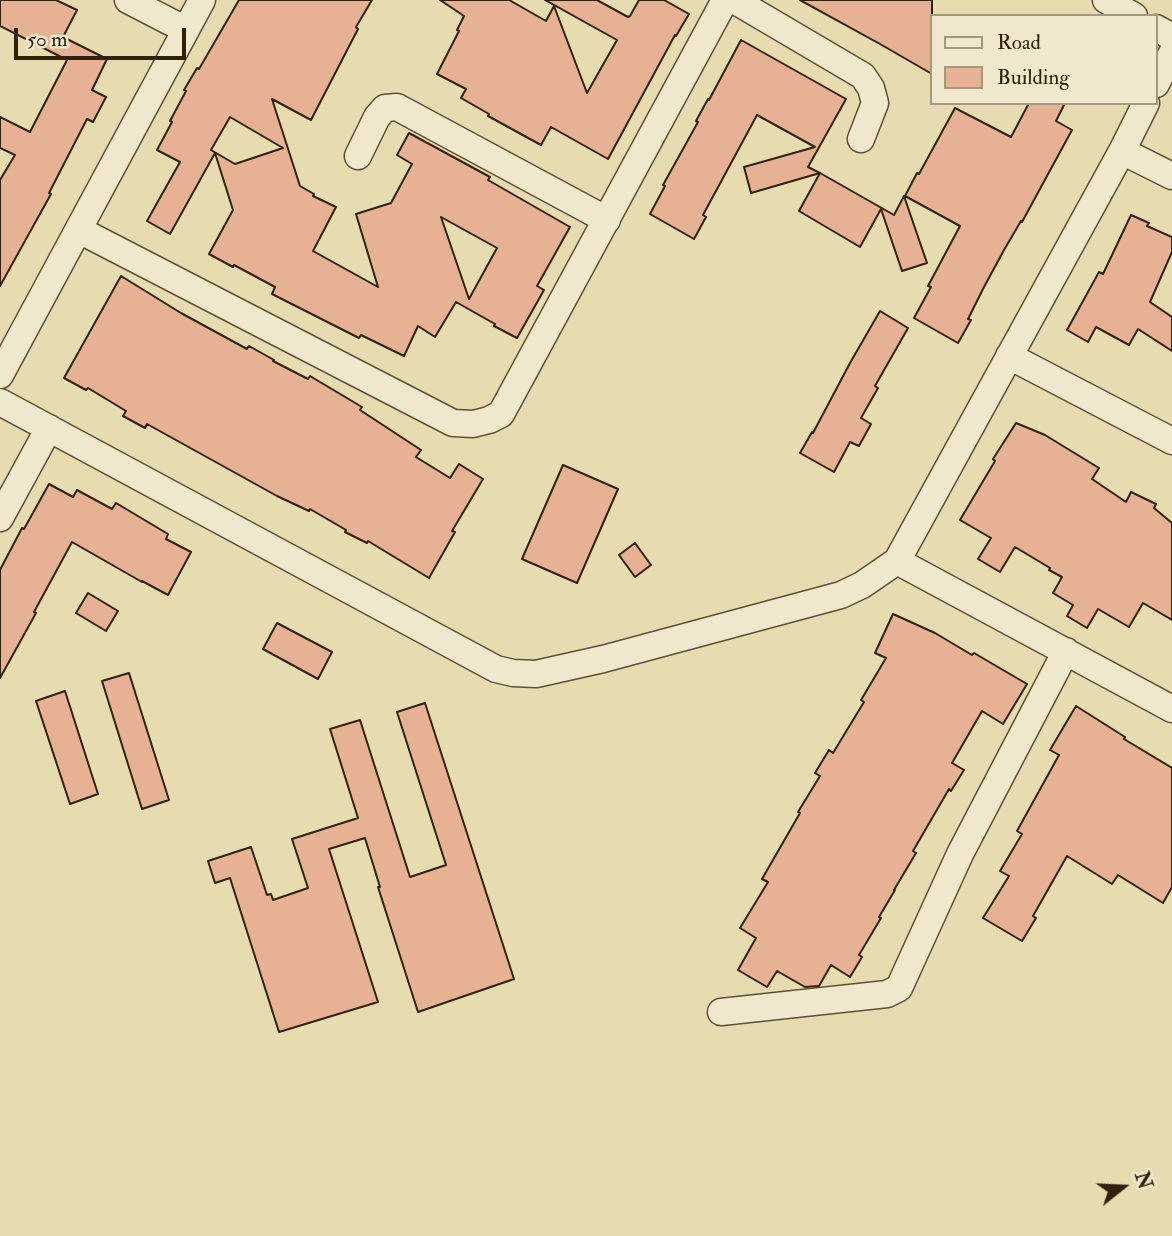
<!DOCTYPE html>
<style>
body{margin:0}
#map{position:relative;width:1172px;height:1236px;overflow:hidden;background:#e7dbb0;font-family:"IM FELL Double Pica",serif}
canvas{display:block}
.legend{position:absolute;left:930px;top:14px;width:228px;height:91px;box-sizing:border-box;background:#efe8cc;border:2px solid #a3997f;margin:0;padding:9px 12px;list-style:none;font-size:21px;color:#32220c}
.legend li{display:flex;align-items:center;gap:14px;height:35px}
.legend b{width:35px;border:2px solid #a3997f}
.north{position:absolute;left:1088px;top:1152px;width:70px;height:70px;-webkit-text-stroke:5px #efe8cc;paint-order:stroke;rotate:72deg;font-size:19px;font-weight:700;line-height:28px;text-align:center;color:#32220c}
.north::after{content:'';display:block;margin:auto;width:24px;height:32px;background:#32220c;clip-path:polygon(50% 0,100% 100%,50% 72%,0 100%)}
.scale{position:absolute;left:14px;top:28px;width:172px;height:32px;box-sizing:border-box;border:4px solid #32220c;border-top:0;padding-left:9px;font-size:21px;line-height:24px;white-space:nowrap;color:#32220c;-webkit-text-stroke:5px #efe8cc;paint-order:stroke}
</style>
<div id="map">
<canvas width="1172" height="1236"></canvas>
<ul class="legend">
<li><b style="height:9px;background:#efe8cc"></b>Road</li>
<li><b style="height:19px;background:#e7b193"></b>Building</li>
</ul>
<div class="north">N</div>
<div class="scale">50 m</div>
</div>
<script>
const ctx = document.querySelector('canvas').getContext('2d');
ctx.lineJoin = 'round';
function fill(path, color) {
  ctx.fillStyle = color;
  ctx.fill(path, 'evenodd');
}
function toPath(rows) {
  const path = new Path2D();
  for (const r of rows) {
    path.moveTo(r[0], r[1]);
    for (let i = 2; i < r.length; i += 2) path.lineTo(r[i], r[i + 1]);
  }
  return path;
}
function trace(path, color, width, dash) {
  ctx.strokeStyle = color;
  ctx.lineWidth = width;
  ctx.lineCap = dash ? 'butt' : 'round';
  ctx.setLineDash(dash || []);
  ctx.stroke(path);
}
const building = toPath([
 [0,0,56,0,77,10,63,37,107,59,92,90,106,97,93,122,87,119,49,193,51,194,0,286,0,180,15,155,0,148,0,117,30,132,67,60,0,26,0,0],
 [239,0,372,0,356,27,358,29,311,120,272,99,300,186,314,194,313,196,336,207,313,251,378,287,356,214,391,203,412,164,397,155,409,133,490,177,488,180,570,227,537,286,544,290,517,338,494,326,495,324,456,302,435,337,418,326,404,356,361,335,359,338,272,294,275,287,234,265,233,267,209,254,233,210,215,153,170,234,147,221,180,162,157,150,172,122,170,121,186,91,184,90,197,68,199,69,239,0],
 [230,117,283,148,235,164,211,150,230,117],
 [441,217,497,248,469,299,441,217],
 [440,0,509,0,546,21,554,6,587,93,617,40,545,0,597,0,628,17,630,16,639,0,664,0,689,14,676,36,675,35,608,159,551,127,541,145,488,116,489,114,461,98,466,89,437,74,459,31,457,30,464,16,440,0],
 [800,0,932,0,932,74,880,44,800,0],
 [741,40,846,99,808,167,820,173,751,193,744,167,815,147,757,115,703,215,706,217,694,239,650,214,665,186,663,185,698,122,696,121,708,99,709,100,741,40],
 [1029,103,1065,103,1056,121,1072,130,1022,222,1021,221,1004,250,984,287,968,319,971,320,958,343,914,318,931,287,928,286,960,226,905,196,917,173,919,174,955,108,1011,137,1029,103],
 [820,173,894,215,904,196,927,263,902,271,881,209,860,247,799,211,820,173],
 [1131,215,1149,223,1147,226,1172,237,1172,252,1150,302,1172,317,1172,351,1138,329,1129,345,1096,327,1088,342,1067,330,1099,272,1103,274,1131,215],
 [121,276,181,313,247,349,249,346,274,360,273,361,308,379,310,376,362,407,360,410,421,450,416,457,450,478,459,464,483,479,452,531,455,532,429,578,368,541,367,543,345,532,346,530,310,509,309,511,277,496,147,424,145,428,123,416,126,411,88,388,86,390,64,378,121,276],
 [880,311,908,328,875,386,878,388,861,418,871,424,859,446,850,442,834,472,800,453,812,432,813,433,850,363,880,311],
 [1016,423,1045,435,1099,468,1092,479,1126,502,1131,492,1156,504,1154,508,1172,523,1172,620,1143,603,1129,627,1098,609,1087,628,1067,616,1073,605,1053,593,1062,577,1049,570,1050,568,1015,547,1000,572,978,559,991,538,960,520,995,461,993,459,1016,423],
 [563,465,618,489,577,583,522,559,563,465],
 [49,484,73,497,77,490,112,509,116,503,168,534,166,539,191,552,168,595,142,581,142,582,72,542,34,612,36,613,0,678,0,570,22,528,24,529,49,484],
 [635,543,651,565,635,577,619,555,635,543],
 [88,593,118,611,106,631,76,613,88,593],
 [893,614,935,633,972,655,974,653,1027,684,1003,724,982,711,952,763,964,770,951,791,949,789,913,851,916,853,894,890,895,890,879,917,881,918,859,955,862,957,850,977,831,965,819,986,805,987,777,971,767,987,738,970,756,938,740,928,768,882,762,879,800,813,798,812,820,776,815,773,829,750,833,753,864,702,861,700,886,658,875,653,893,614],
 [277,623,332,652,318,679,263,649,277,623],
 [129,673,169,800,142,809,102,681,129,673],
 [65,691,98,794,70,804,36,701,65,691],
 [425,703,514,979,418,1012,378,887,380,887,365,838,329,849,378,1002,279,1032,230,878,215,883,208,861,251,847,267,895,271,894,273,900,308,888,292,839,358,818,330,729,360,720,410,877,446,865,397,712,425,703],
 [1076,706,1125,737,1124,739,1172,768,1172,887,1163,903,1118,875,1112,884,1067,856,1033,916,1036,918,1022,941,983,918,1009,876,1000,871,1022,834,1017,831,1059,755,1050,750,1076,706]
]);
fill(building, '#e7b193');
trace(building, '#32220c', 2);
const minor = toPath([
 [128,0,186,30],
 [734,0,863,76,871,88,875,103,861,139],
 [1106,0,1134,16],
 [1156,28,1172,37],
 [1156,84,1172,53],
 [1146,103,1122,151,897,561,1172,709],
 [1122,151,1172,176],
 [358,156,377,117,385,108,397,107,607,220],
 [79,230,453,423,473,424,489,420,501,414,725,0],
 [1009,356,1172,441],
 [0,375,202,0],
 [0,402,496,669,513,673,536,674,603,659,841,595,862,585,897,561],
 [0,518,49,428],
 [721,1012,887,994,899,988,960,854,1066,651]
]);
trace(minor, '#5f5035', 29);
trace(minor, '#efe8cc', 26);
</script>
